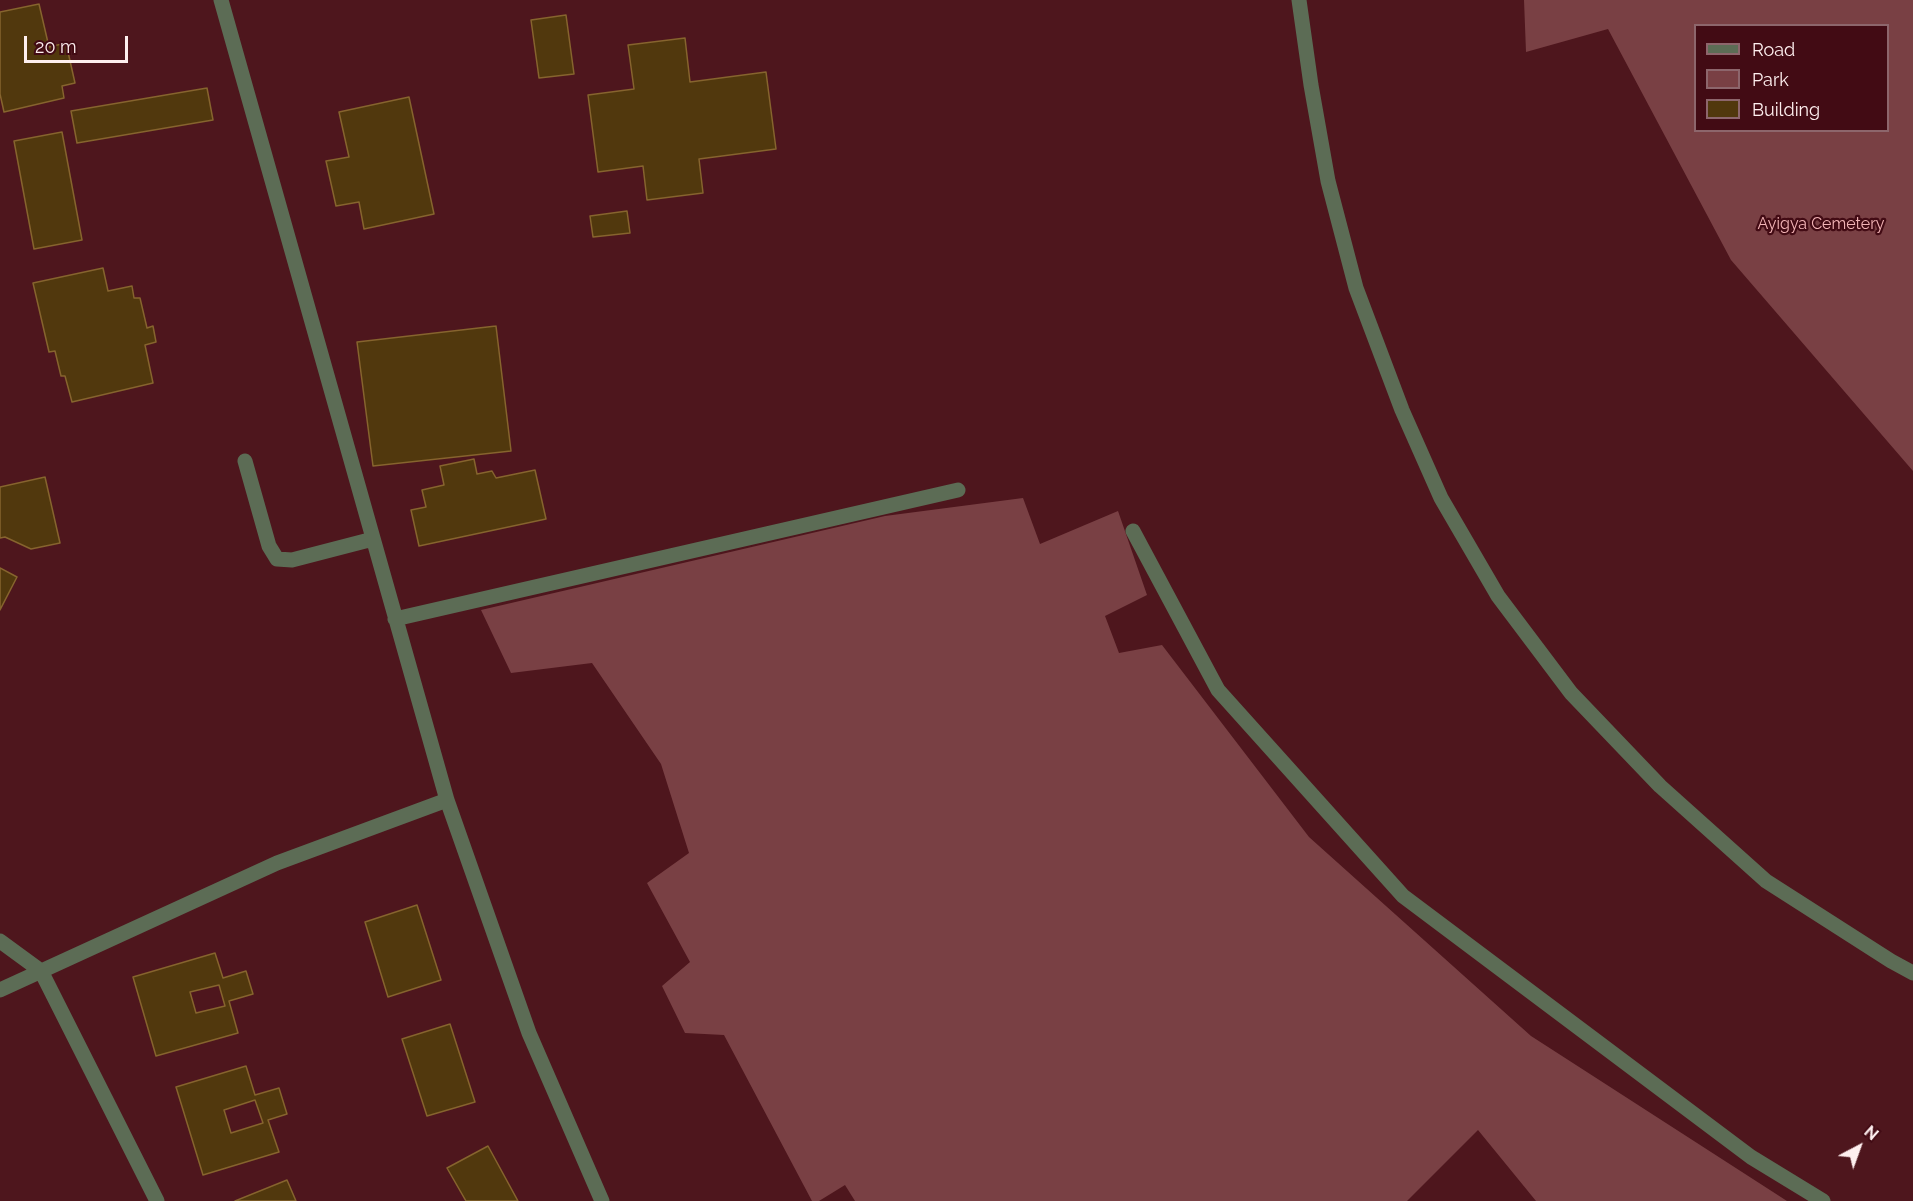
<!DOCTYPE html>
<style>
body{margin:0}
#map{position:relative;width:1913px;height:1201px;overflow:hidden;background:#4e161d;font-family:Raleway,sans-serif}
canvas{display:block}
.legend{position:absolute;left:1694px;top:24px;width:195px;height:108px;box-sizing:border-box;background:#420b14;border:2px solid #8d666c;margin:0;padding:8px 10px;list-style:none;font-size:18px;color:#feefef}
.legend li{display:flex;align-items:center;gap:12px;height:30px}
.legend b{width:30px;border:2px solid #8d666c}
.north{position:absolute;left:1829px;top:1117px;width:60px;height:60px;-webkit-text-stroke:4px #420b14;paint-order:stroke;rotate:41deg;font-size:16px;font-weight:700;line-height:24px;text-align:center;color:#feefef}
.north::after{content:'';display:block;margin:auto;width:21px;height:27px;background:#feefef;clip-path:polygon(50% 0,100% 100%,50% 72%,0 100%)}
.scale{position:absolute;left:24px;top:36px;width:104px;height:27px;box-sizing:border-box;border:3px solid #feefef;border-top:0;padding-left:8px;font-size:18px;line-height:21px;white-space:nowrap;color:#feefef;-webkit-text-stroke:4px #420b14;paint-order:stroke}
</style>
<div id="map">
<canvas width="1913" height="1201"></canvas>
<ul class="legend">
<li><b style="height:8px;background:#5c6c55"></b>Road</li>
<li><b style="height:16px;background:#794044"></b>Park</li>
<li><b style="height:16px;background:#51380d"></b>Building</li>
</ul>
<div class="north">N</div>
<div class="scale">20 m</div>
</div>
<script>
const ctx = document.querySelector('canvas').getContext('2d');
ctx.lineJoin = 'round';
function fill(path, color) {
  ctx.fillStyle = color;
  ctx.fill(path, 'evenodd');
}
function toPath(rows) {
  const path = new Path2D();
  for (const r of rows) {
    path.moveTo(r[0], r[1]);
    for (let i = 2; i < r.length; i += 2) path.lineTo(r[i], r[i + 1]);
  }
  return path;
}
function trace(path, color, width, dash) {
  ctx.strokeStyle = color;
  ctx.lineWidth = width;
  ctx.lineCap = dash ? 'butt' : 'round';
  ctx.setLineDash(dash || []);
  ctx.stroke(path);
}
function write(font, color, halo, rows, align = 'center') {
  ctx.font = font + ' Raleway,sans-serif';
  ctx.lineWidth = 4.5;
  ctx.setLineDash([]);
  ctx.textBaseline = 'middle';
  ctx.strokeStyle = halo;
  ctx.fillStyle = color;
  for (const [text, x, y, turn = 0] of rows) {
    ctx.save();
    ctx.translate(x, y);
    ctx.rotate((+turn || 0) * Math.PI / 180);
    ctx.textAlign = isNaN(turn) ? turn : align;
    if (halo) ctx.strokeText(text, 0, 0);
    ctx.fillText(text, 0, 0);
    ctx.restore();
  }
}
fill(toPath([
 [1524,0,1913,0,1913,471,1731,260,1608,29,1526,52],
 [1696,26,1888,26,1888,130,1696,130],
 [1023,498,1040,544,1118,511,1147,595,1105,616,1119,653,1162,645,1309,837,1531,1036,1787,1201,1536,1201,1478,1130,1407,1201,855,1201,845,1185,819,1201,812,1201,724,1035,685,1033,662,986,690,962,647,883,689,853,661,764,592,663,511,673,481,610,885,516]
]), '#794044');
const building = toPath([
 [39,4,49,47,66,43,75,83,62,86,64,98,4,112,0,94,0,12,39,4],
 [566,15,574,74,539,78,531,20,566,15],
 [685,38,690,82,766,72,776,149,699,159,703,193,647,200,643,166,598,172,588,95,634,89,628,45,685,38],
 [207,88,213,120,77,143,71,111,207,88],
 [409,97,434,214,364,229,359,202,336,206,326,161,349,157,339,112,409,97],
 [62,132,82,240,34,249,14,141,62,132],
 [627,211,630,233,593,237,590,216,627,211],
 [103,268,108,291,132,286,134,298,140,298,147,328,153,326,156,342,145,345,153,383,72,402,65,376,61,376,55,351,49,352,33,283,103,268],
 [496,326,511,451,373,466,357,342,496,326],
 [474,459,477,474,492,471,496,478,535,470,546,519,419,546,411,510,426,507,422,490,444,485,440,466,474,459],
 [45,477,60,543,31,549,5,537,0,538,0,487,45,477],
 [0,568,17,577,0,610,0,568],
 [417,905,441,980,388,997,365,922,417,905],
 [215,953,223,978,246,971,253,994,229,1001,238,1033,156,1056,133,977,215,953],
 [219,985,225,1006,196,1013,190,992,219,985],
 [450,1024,475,1102,427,1116,402,1039,450,1024],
 [246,1066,255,1095,279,1088,287,1114,268,1120,279,1152,203,1175,176,1087,246,1066],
 [255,1100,263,1123,231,1133,224,1110,255,1100],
 [488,1146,518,1201,466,1201,447,1168,488,1146],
 [287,1180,296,1201,235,1201,287,1180]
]);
fill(building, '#51380d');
trace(building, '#86642e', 1.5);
trace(toPath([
 [221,0,447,800,529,1033,602,1201],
 [1299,0,1311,85,1328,181,1356,288,1402,410,1441,498,1498,596,1571,693,1660,786,1766,881,1891,961,1913,973],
 [245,461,269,546,277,559,292,560,373,539],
 [1133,531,1218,690,1403,896,1751,1157,1823,1201],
 [395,619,958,490],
 [0,941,41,971,157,1201],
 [0,990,277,863,447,800]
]), '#5c6c55', 15);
write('16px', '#f3b5b7', '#420b14', [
 ["Ayigya Cemetery",1821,224]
]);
</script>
